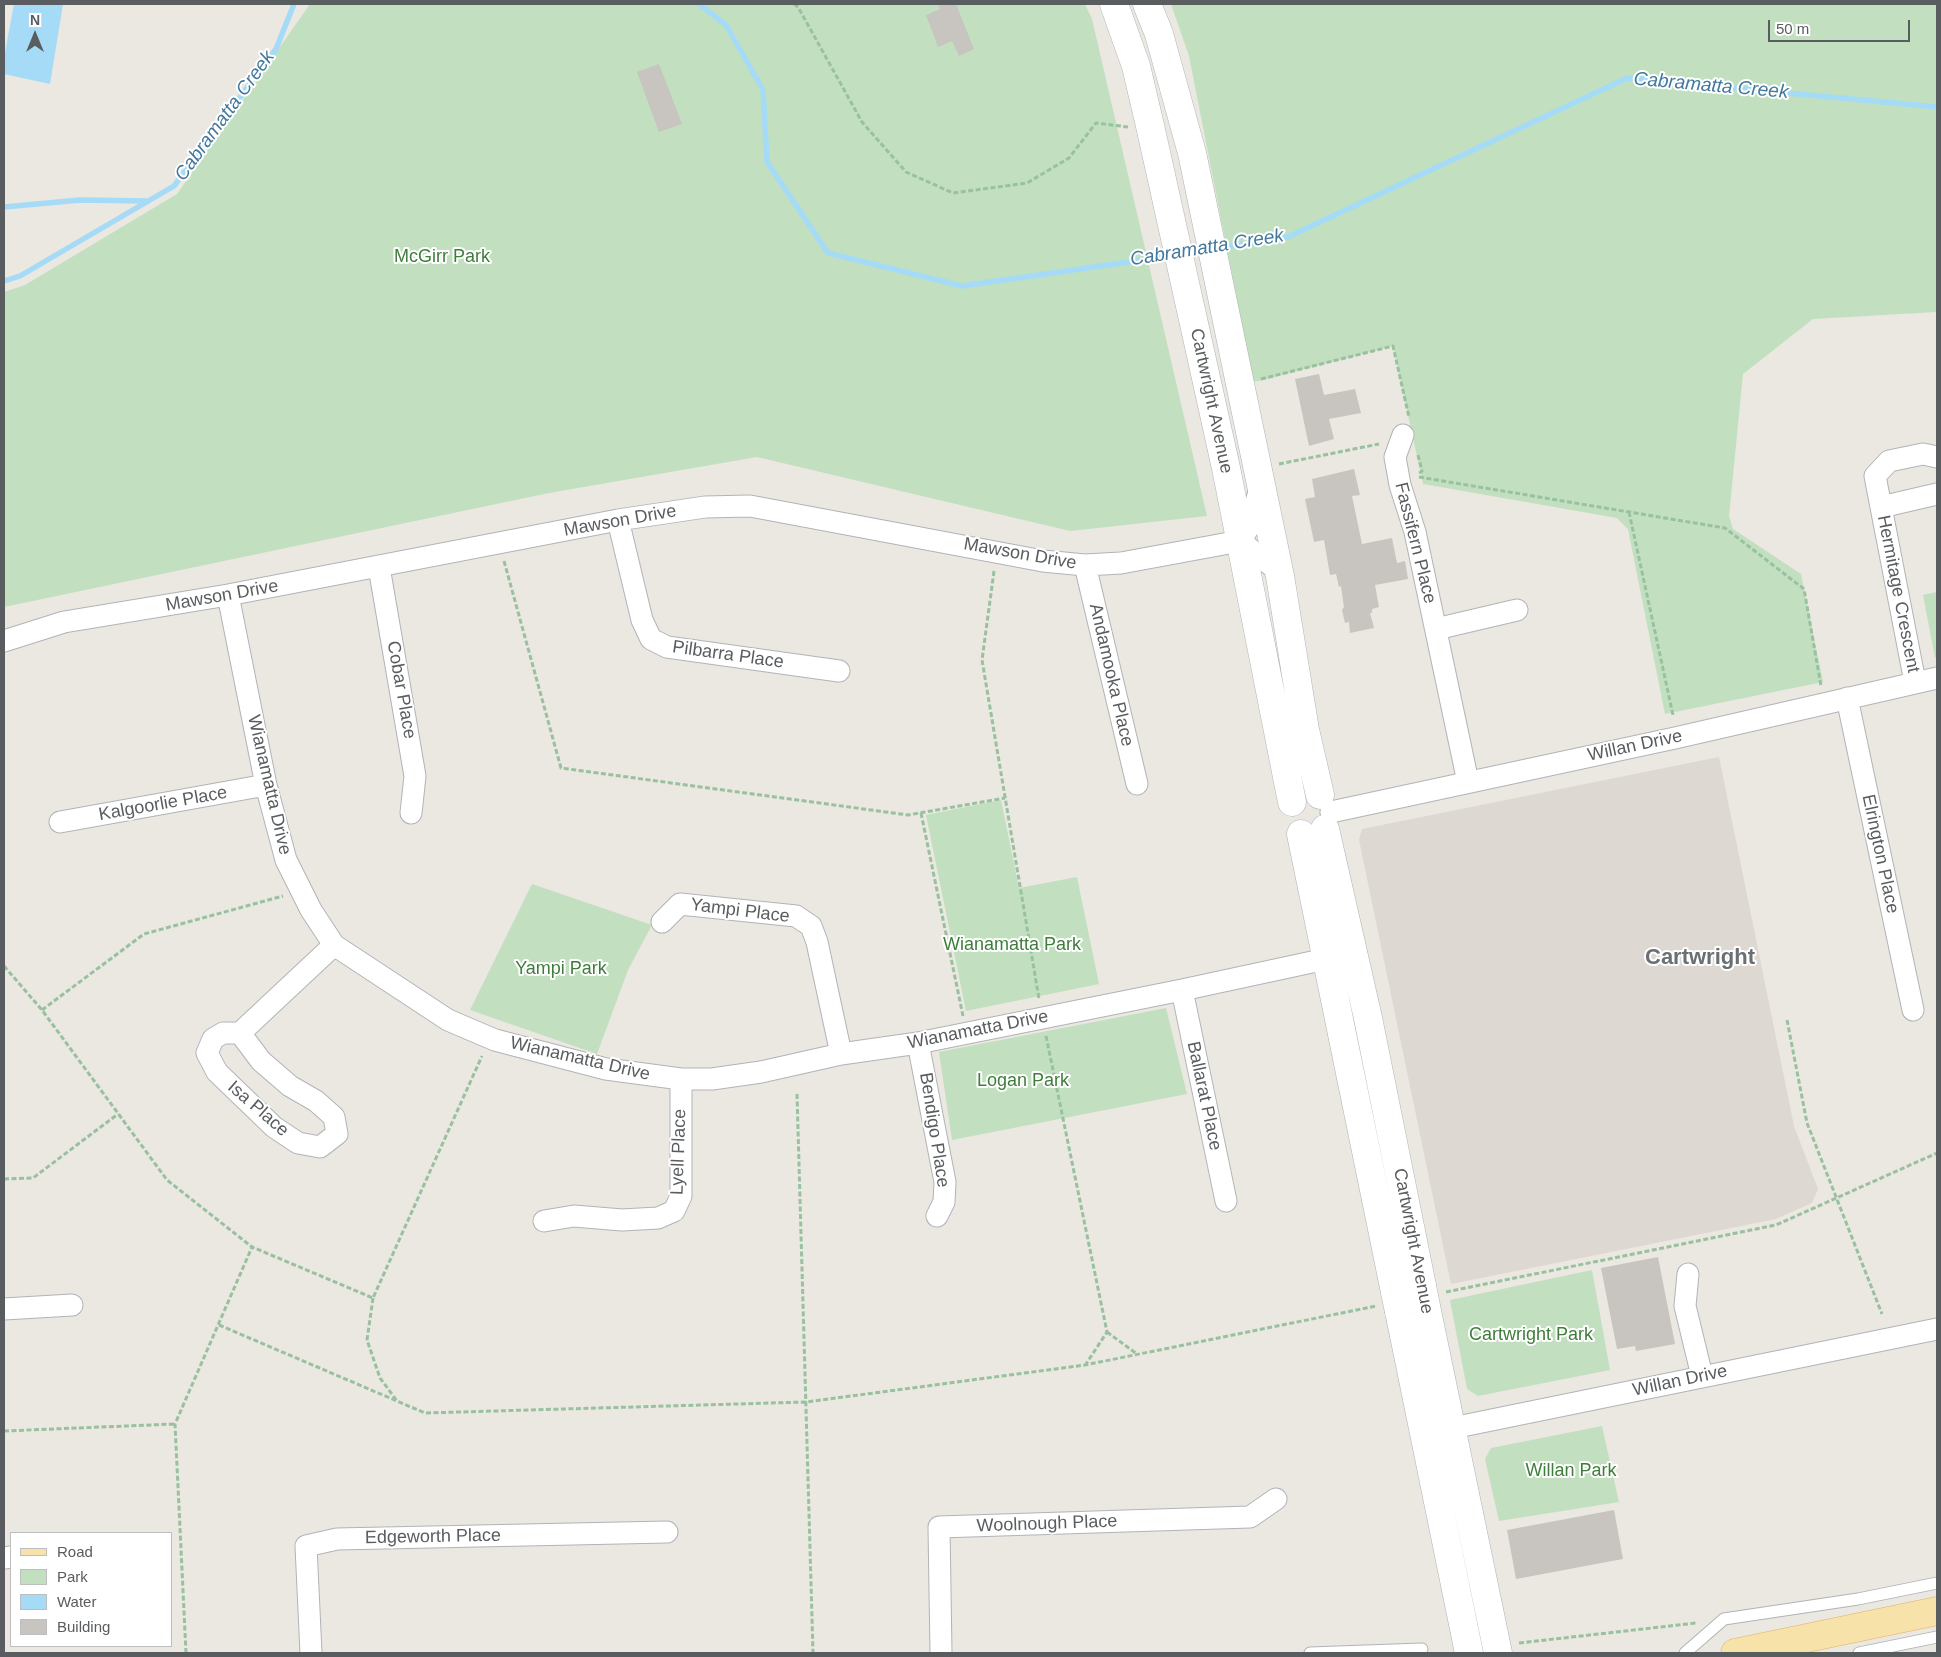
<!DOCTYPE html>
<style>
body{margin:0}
#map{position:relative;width:1941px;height:1657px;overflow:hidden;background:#ebe7e1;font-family:Helvetica,sans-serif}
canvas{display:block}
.frame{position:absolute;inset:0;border:5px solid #595d60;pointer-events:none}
.legend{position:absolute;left:10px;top:1532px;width:162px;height:115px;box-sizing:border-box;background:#fff;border:1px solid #bdbebf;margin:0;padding:6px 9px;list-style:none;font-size:15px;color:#595d60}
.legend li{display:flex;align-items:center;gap:10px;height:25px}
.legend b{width:25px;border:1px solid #bdbebf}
.north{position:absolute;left:10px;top:10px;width:50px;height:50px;-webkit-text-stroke:4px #fff;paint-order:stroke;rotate:0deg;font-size:14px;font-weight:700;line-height:20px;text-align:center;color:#595d60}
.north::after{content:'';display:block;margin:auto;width:18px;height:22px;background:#595d60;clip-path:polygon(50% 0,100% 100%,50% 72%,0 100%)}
.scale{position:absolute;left:1768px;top:20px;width:142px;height:22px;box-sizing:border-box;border:2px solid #595d60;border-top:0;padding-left:6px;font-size:15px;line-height:18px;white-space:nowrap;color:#595d60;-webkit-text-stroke:4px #fff;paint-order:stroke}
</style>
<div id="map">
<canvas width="1941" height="1657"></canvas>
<div class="frame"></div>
<ul class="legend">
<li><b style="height:6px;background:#f7e2aa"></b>Road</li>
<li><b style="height:14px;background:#c2e0bf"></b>Park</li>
<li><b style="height:14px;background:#a5dbf6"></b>Water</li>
<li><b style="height:14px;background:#c8c4bf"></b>Building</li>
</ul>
<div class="north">N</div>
<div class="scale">50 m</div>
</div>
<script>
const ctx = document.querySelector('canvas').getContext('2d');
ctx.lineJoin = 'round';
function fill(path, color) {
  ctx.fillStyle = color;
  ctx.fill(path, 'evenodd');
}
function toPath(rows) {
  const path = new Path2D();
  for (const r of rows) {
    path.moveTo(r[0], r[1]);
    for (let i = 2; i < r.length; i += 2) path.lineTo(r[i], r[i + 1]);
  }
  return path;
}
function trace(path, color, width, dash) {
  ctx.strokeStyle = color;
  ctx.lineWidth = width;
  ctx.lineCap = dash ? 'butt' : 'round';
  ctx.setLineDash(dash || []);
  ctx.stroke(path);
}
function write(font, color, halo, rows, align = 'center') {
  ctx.font = font + ' Helvetica,sans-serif';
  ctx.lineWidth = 4;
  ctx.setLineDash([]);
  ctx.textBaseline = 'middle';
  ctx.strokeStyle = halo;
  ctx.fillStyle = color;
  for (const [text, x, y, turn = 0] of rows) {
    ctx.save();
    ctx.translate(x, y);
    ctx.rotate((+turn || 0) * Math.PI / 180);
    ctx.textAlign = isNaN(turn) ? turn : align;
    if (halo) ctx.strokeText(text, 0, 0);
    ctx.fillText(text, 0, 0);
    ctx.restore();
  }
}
fill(toPath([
 [1719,757,1794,1126,1818,1189,1812,1203,1776,1219,1451,1284,1359,840,1362,829]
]), '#ddd9d2');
fill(toPath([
 [310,4,1085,4,1092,19,1207,516,1070,531,757,457,549,493,4,607,4,292,25,285,177,194],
 [1171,4,1937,4,1937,312,1813,319,1743,374,1729,516,1733,529,1801,574,1823,682,1665,714,1628,529,1617,518,1423,484,1393,346,1259,381,1253,381,1189,56],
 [1937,592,1937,657,1935,658,1923,595],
 [1001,800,1019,888,1077,877,1099,984,966,1011,926,815],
 [532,884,652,925,628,970,597,1054,470,1010],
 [1166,1008,1187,1094,952,1140,939,1052],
 [1592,1270,1610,1370,1478,1396,1467,1389,1450,1300],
 [1602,1426,1619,1502,1499,1521,1485,1459,1491,1448]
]), '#c2e0bf');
fill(toPath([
 [14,4,63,4,50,84,4,74,4,58]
]), '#a5dbf6');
trace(toPath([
 [699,4,726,25,763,90,767,162,828,253,962,286,1170,256],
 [4,207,80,200,146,201],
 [1219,248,1288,237,1627,78,1937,107],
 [1184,254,1205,250],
 [4,281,20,276,174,186,276,49,294,4]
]), '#a5dbf6', 5.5);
fill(toPath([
 [938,4,956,4,974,49,959,56,952,41,938,47,926,15,940,9],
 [659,64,682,124,659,132,637,72],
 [1319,374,1324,395,1355,389,1361,413,1329,419,1334,439,1309,446,1295,379],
 [1354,469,1360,495,1352,496,1362,544,1392,538,1397,563,1405,561,1408,579,1375,585,1379,607,1372,609,1372,613,1370,613,1374,628,1350,633,1349,622,1345,623,1342,610,1344,607,1341,586,1339,587,1336,574,1330,575,1324,540,1314,542,1305,499,1315,497,1312,479],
 [1658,1257,1675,1344,1636,1351,1635,1346,1617,1349,1601,1268],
 [1614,1510,1623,1559,1516,1579,1507,1530]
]), '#c8c4bf');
const lane = toPath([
 [1310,1653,1422,1649],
 [1685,1653,1724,1619,1858,1599,1937,1583],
 [1859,1653,1937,1637]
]);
const street = toPath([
 [1403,435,1395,457,1400,485,1415,532,1468,782],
 [1881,507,1875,476,1889,461,1923,454,1937,457],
 [618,520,642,620,651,639,667,647,839,671],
 [1240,541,1249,527,1260,488],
 [1240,541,1273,567,1280,576],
 [1085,565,1137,784],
 [379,567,415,776,411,813],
 [228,595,266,785,286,860,311,910,334,945,448,1020,495,1040,606,1069,681,1079,712,1079,761,1072,841,1054,918,1043,1182,990,1326,959,1336,947],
 [1436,629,1517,610],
 [4,641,64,622,228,595,618,520,705,507,750,506,1043,561,1085,565,1121,563,1240,541],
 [1915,682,1881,507,1937,494],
 [1847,698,1913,1010],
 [1331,812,1675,738,1937,678],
 [60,822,266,785],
 [662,922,680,904,796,916,811,926,817,942,841,1054],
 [1182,990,1226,1201],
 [240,1033,261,1061,290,1086,316,1101,334,1117,337,1134,320,1147,298,1143,274,1127,217,1072,207,1053,213,1039,223,1033,240,1033,334,945],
 [918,1043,945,1182,944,1202,937,1216],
 [544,1221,574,1216,622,1220,658,1218,674,1211,681,1196,681,1079],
 [1688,1274,1685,1306,1702,1376],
 [4,1309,72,1305],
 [1423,1434,1937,1329],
 [4,1558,11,1557],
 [311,1653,306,1546,337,1539,667,1532],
 [941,1653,939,1527,1250,1517,1276,1499]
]);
const secondary = toPath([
 [1114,4,1136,66,1151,130,1226,468,1292,802],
 [1147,4,1159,34,1192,153,1280,576,1305,730,1320,795],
 [1325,829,1368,1018,1422,1286],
 [1301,834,1395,1292],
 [1399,1311,1469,1653],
 [1427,1311,1498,1653]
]);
const primary = toPath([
 [1735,1653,1937,1611]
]);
trace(lane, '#b1b4b7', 13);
trace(street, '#b1b4b7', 23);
trace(secondary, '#b0b4b7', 29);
trace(primary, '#e3b162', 29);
trace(toPath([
 [794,4,798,7,862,122,906,172,953,193,1027,183,1069,158,1096,123,1128,127],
 [1261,379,1393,346,1409,417],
 [1418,455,1422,471,1418,474],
 [1279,464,1379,444],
 [1419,477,1725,528,1804,589,1821,686],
 [1629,512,1673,715],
 [504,561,561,768,908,815,1005,798],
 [994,571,982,660,1039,999],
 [921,813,963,1016],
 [4,966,42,1010,167,1180,252,1247,373,1298,482,1056],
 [42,1010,144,934,283,896],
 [1787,1020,1807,1123,1882,1314],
 [1046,1036,1107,1332,1086,1364],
 [797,1094,813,1653],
 [4,1179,33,1178,118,1114],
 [1446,1292,1776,1225,1937,1153],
 [373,1298,367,1340,380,1378,397,1401],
 [219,1325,425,1413,806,1402,1085,1365,1376,1306],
 [1107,1332,1137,1354],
 [4,1431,175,1424],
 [1519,1643,1696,1623],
 [186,1653,175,1424,252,1247]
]), '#99c1a0', 3, [5, 2.5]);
trace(lane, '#fff', 11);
trace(street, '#fff', 21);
trace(secondary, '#fff', 28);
trace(primary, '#f7e2aa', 28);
const secondaryBridge = toPath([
 [1422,1286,1427,1311],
 [1395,1292,1399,1311]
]);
trace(secondaryBridge, '#b0b4b7', 29, []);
trace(secondaryBridge, '#fff', 28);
write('18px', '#3f7d3b', '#fff', [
 ["McGirr Park",442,257],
 ["Wianamatta Park",1012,945],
 ["Yampi Park",561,969],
 ["Logan Park",1023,1081],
 ["Cartwright Park",1531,1335],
 ["Willan Park",1571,1471]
]);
write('18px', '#595d60', '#fff', [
 ["Cartwright Avenue",1211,401,78],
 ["Mawson Drive",620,521,-10],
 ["Fassifern Place",1415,543,76],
 ["Mawson Drive",1020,554,10],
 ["Hermitage Crescent",1898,594,79],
 ["Mawson Drive",222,596,-10],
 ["Pilbarra Place",728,655,8],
 ["Andamooka Place",1111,675,77],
 ["Cobar Place",401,690,80],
 ["Willan Drive",1635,746,-12],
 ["Wianamatta Drive",269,785,77],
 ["Kalgoorlie Place",163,804,-10],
 ["Elrington Place",1880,854,78],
 ["Yampi Place",740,911,7],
 ["Wianamatta Drive",978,1030,-11],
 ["Wianamatta Drive",580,1059,13],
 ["Ballarat Place",1204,1096,78],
 ["Isa Place",258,1109,41],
 ["Bendigo Place",934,1130,81],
 ["Lyell Place",679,1152,-88],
 ["Cartwright Avenue",1413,1241,79],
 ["Willan Drive",1680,1381,-12],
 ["Woolnough Place",1047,1524,-2],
 ["Edgeworth Place",433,1537,-1]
]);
write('italic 19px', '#42789d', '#fff', [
 ["Cabramatta Creek",1711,86,5],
 ["Cabramatta Creek",225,116,-54],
 ["Cabramatta Creek",1207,248,-9]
]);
write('bold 22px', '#6a6f72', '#fff', [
 ["Cartwright",1700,958]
]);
</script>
